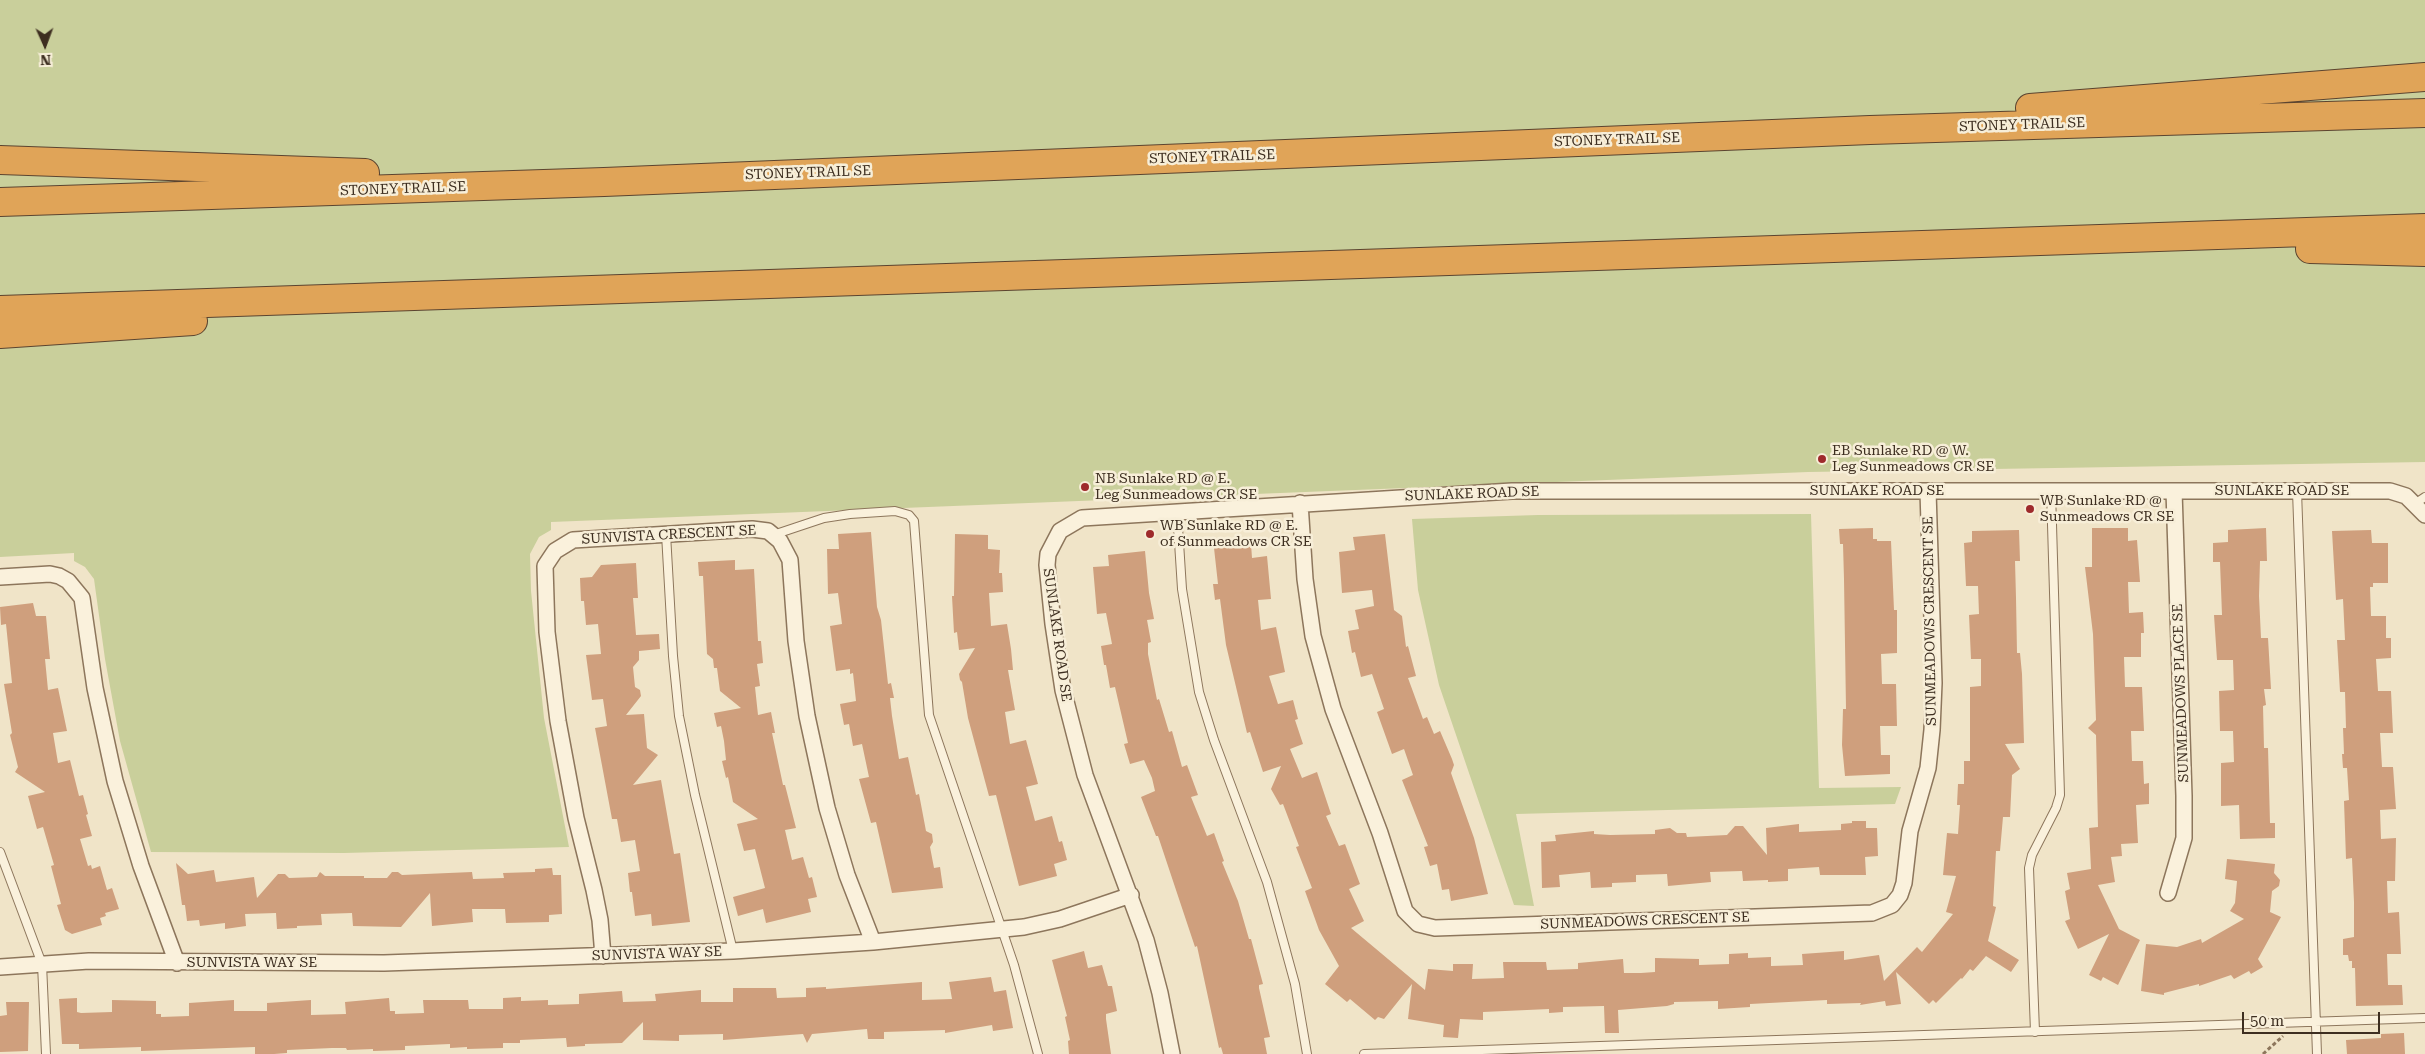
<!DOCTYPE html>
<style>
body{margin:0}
#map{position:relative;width:2425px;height:1054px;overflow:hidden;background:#f0e4c8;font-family:"Roboto Serif",serif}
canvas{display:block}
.north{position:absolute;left:20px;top:20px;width:50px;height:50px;-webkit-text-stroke:4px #f7eed8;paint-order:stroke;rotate:178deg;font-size:14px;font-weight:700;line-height:20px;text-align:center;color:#3d2e20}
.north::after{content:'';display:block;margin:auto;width:18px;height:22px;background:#3d2e20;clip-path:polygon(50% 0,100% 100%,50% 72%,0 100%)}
.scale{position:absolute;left:2242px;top:1012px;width:138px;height:22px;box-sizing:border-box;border:2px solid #3d2e20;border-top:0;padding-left:6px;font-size:15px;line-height:18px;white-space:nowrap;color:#3d2e20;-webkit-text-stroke:4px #f7eed8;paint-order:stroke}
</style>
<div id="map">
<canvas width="2425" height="1054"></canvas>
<div class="north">N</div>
<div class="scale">50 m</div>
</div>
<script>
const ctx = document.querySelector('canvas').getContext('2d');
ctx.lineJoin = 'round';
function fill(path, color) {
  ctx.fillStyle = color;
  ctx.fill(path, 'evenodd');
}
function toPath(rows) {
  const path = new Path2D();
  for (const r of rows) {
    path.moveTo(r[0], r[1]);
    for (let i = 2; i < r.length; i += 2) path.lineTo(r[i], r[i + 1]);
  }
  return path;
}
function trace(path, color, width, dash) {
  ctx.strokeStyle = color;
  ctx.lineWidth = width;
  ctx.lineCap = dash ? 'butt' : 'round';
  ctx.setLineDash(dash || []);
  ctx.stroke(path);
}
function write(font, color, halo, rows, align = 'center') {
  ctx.font = font + ' "Roboto Serif",serif';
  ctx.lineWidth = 5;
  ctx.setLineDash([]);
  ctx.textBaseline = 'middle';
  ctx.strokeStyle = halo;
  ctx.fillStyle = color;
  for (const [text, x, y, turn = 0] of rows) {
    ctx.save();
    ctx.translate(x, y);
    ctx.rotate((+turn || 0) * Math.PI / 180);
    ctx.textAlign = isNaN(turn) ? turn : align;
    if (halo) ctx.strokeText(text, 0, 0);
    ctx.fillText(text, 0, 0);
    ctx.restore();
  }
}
fill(toPath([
 [0,0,2425,0,2425,462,1808,472,551,522,551,530,539,537,530,554,531,591,544,718,569,847,344,853,151,852,120,741,105,659,94,579,85,567,74,561,74,553,0,557],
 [1811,514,1819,788,1901,787,1895,804,1516,814,1534,906,1514,905,1439,685,1418,590,1412,519,1538,515]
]), '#c9cf9b');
fill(toPath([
 [1873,528,1873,539,1877,539,1877,541,1891,541,1894,610,1897,610,1897,653,1881,654,1882,684,1896,684,1897,726,1880,726,1881,755,1890,755,1890,774,1845,776,1842,745,1843,709,1846,709,1844,579,1843,544,1840,544,1839,529],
 [2092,528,2128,528,2128,541,2137,540,2140,582,2128,582,2129,613,2143,612,2144,633,2141,633,2141,657,2124,657,2125,687,2142,687,2144,731,2131,731,2132,761,2143,761,2144,784,2149,783,2149,804,2136,805,2138,843,2121,844,2122,856,2111,857,2115,882,2098,885,2119,929,2140,940,2118,985,2103,977,2101,981,2089,975,2109,934,2078,949,2065,921,2070,919,2065,891,2070,889,2067,873,2091,869,2089,828,2098,827,2096,735,2088,728,2096,720,2093,634,2085,567,2092,567],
 [2266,528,2267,561,2260,561,2259,596,2261,638,2268,638,2271,689,2264,689,2266,705,2263,706,2264,748,2268,748,2270,823,2275,823,2275,838,2240,839,2239,805,2221,806,2221,763,2234,762,2233,731,2220,731,2219,691,2234,690,2233,660,2217,660,2214,615,2222,615,2220,562,2213,562,2213,543,2228,542,2228,530],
 [2019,530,2020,561,2015,561,2016,598,2017,653,2020,653,2022,674,2024,743,2005,744,2020,769,2012,775,2010,817,2003,817,2000,851,1996,851,1993,906,1996,907,1988,941,2019,960,2011,972,1986,956,1973,971,1970,969,1962,979,1961,978,1936,1003,1933,1000,1929,1004,1896,972,1901,1004,1886,1006,1885,1001,1860,1005,1861,1003,1827,1004,1827,1000,1750,1004,1750,1007,1718,1009,1718,1001,1674,1002,1674,1004,1667,1006,1618,1010,1619,1033,1605,1033,1604,1006,1563,1007,1563,1012,1549,1013,1549,1009,1483,1012,1483,1020,1460,1019,1458,1038,1443,1037,1444,1025,1408,1019,1412,984,1384,1019,1378,1017,1375,1020,1350,999,1347,1002,1325,984,1339,966,1319,930,1305,891,1312,888,1296,847,1299,846,1283,804,1280,805,1271,789,1281,766,1263,772,1250,732,1247,733,1226,645,1220,599,1215,600,1213,584,1218,584,1214,548,1251,544,1252,558,1267,556,1271,599,1258,600,1261,630,1276,627,1285,672,1269,676,1278,704,1293,700,1298,719,1295,720,1303,744,1290,749,1302,778,1317,772,1331,814,1326,816,1339,846,1345,844,1360,884,1349,889,1364,921,1351,928,1425,990,1428,969,1453,971,1453,964,1473,964,1472,979,1504,978,1503,962,1546,962,1547,970,1578,969,1578,963,1623,959,1624,973,1641,973,1655,972,1655,958,1699,959,1699,965,1729,964,1729,954,1748,953,1748,958,1771,957,1771,966,1803,965,1802,954,1844,951,1844,960,1879,955,1884,981,1917,947,1922,952,1953,914,1946,912,1956,876,1943,875,1947,833,1958,834,1960,805,1957,805,1958,784,1964,784,1964,761,1970,761,1970,687,1981,686,1981,659,1971,659,1969,615,1979,614,1978,586,1966,586,1964,543,1972,542,1972,531],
 [2371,530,2372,543,2388,543,2388,583,2373,583,2373,587,2370,587,2371,616,2386,616,2386,638,2391,638,2391,658,2376,659,2378,691,2391,691,2393,733,2380,733,2382,767,2393,767,2396,809,2380,810,2381,839,2396,838,2395,881,2387,881,2388,913,2399,912,2401,954,2387,954,2388,985,2402,985,2403,1005,2356,1006,2355,968,2352,968,2352,961,2349,961,2348,955,2343,955,2343,939,2354,937,2354,902,2352,858,2346,859,2344,801,2349,800,2347,768,2343,768,2342,754,2344,754,2343,728,2346,728,2345,692,2340,692,2337,640,2345,640,2343,599,2336,600,2332,531],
 [871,532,877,607,881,620,888,684,891,683,894,698,890,698,892,716,899,759,908,757,916,795,919,794,926,831,932,834,933,842,930,847,934,868,940,867,943,888,892,893,876,822,871,823,859,779,869,777,862,744,853,746,849,724,844,725,840,704,856,701,853,673,850,674,850,669,836,671,830,626,842,624,838,593,828,594,827,549,839,549,838,534],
 [955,534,988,535,988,549,1000,550,999,573,1002,573,1003,592,989,593,991,626,1007,624,1011,649,1013,670,1008,670,1015,710,1005,712,1010,744,1026,740,1038,784,1026,787,1035,821,1052,816,1059,842,1062,841,1067,860,1054,864,1057,876,1019,886,996,795,989,796,968,718,962,682,960,680,959,674,975,648,959,650,957,632,954,633,952,596,954,596],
 [1385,534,1394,610,1402,616,1406,647,1408,646,1416,676,1408,678,1423,719,1427,717,1434,734,1440,731,1452,759,1454,765,1451,773,1474,838,1488,894,1451,901,1449,889,1442,890,1437,864,1430,866,1424,847,1428,846,1402,780,1413,775,1404,749,1392,754,1377,712,1384,709,1372,674,1361,677,1355,652,1352,653,1348,631,1359,629,1355,610,1374,606,1372,590,1342,593,1339,552,1355,550,1353,537],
 [1145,551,1149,593,1154,619,1147,620,1151,642,1148,643,1148,654,1157,700,1159,699,1169,732,1172,731,1182,767,1187,765,1198,795,1191,797,1207,836,1214,833,1224,861,1222,862,1238,901,1249,939,1251,939,1263,984,1259,985,1259,988,1270,1037,1264,1038,1267,1054,1223,1054,1221,1047,1219,1048,1197,946,1195,947,1158,836,1156,836,1141,797,1155,791,1152,778,1144,760,1130,764,1124,744,1128,743,1115,687,1110,688,1106,665,1104,665,1101,646,1112,644,1106,613,1097,614,1093,567,1109,566,1108,555],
 [735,560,735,570,754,569,758,641,761,641,763,663,757,664,760,686,755,687,758,715,771,712,775,733,772,733,783,785,785,785,796,828,785,830,792,860,803,857,809,878,812,877,817,897,808,899,811,912,766,923,763,909,738,916,733,897,765,888,755,849,744,851,737,824,758,819,733,802,728,777,726,778,722,761,726,760,724,741,721,726,717,727,714,713,741,708,720,691,717,668,714,668,713,659,707,654,703,576,699,576,698,562],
 [636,563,638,598,633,598,636,635,659,634,660,649,639,651,639,660,633,667,635,687,640,690,641,696,626,715,644,714,647,748,658,755,633,785,661,780,674,854,680,853,690,922,652,926,651,914,635,916,632,892,630,892,628,873,640,871,635,840,621,842,617,819,612,819,595,728,607,726,603,699,592,700,586,655,601,654,598,624,586,625,584,601,581,601,580,578,592,577,601,565],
 [33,603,36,616,46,616,50,659,45,659,48,690,58,688,67,731,53,733,58,763,70,760,79,796,83,795,88,814,86,815,92,836,80,839,88,866,91,865,92,869,100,866,107,890,112,888,119,909,105,913,106,916,100,918,102,925,72,934,65,930,57,905,61,904,51,866,54,865,43,827,37,829,28,796,45,792,15,772,18,767,10,735,12,733,4,684,12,683,6,624,1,625,0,607],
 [1852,821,1866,821,1866,828,1877,828,1878,856,1865,857,1866,875,1820,875,1819,867,1788,869,1788,881,1768,882,1768,880,1743,881,1742,871,1710,872,1711,882,1668,886,1667,874,1636,875,1636,882,1612,883,1612,887,1591,888,1590,872,1559,875,1560,887,1542,888,1541,842,1556,841,1555,835,1594,831,1594,834,1610,835,1655,834,1655,830,1670,828,1677,833,1686,833,1687,837,1727,835,1735,826,1743,826,1767,855,1766,828,1799,824,1799,832,1841,830,1841,824,1852,823],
 [2227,859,2275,864,2274,873,2280,880,2279,886,2272,891,2270,912,2281,917,2258,959,2263,967,2251,974,2249,971,2234,979,2231,975,2199,986,2199,984,2164,993,2164,995,2141,991,2146,944,2177,947,2201,939,2202,943,2244,919,2230,911,2235,903,2237,881,2225,879],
 [176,863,188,874,214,870,216,882,254,877,257,898,278,874,285,874,289,878,317,877,320,872,325,876,364,876,364,878,387,878,392,872,398,872,402,875,472,872,473,879,504,878,503,873,535,872,535,869,552,868,553,875,561,875,562,914,549,915,549,922,506,923,505,909,472,909,473,922,432,926,430,893,401,927,353,926,352,913,321,914,322,925,297,926,297,928,277,929,276,913,245,914,246,926,225,929,225,923,200,926,199,920,187,921,185,905,182,905],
 [1084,951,1088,968,1102,965,1108,986,1112,986,1117,1011,1106,1014,1106,1019,1111,1054,1069,1054,1068,1041,1070,1040,1065,1017,1067,1016,1052,960],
 [991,977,994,992,1006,990,1013,1028,993,1031,992,1025,945,1033,945,1030,884,1032,884,1039,868,1039,867,1029,812,1034,807,1043,803,1034,723,1040,723,1034,679,1035,679,1041,643,1040,643,1022,622,1043,585,1044,585,1046,567,1047,566,1038,520,1040,520,1043,503,1043,503,1048,467,1049,467,1047,450,1048,450,1044,405,1046,405,1050,373,1051,373,1049,347,1050,346,1048,332,1048,287,1050,287,1053,274,1054,255,1054,255,1047,141,1051,141,1047,79,1049,79,1044,62,1044,59,999,77,998,77,1012,81,1013,112,1012,112,1000,156,1001,156,1014,161,1014,161,1017,189,1016,189,1003,234,1000,234,1011,267,1011,267,1003,311,1000,311,1015,346,1014,345,1002,389,998,390,1011,395,1011,395,1014,424,1013,423,1000,468,1000,469,1009,503,1009,503,998,521,997,521,1001,548,1000,548,1005,579,1004,579,994,622,991,623,1002,656,1001,655,994,701,990,701,1002,733,1002,733,988,776,988,777,998,806,997,806,988,826,987,826,989,922,982,922,1000,952,999,949,982],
 [6,1002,29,1002,28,1051,0,1052,0,1016,7,1015],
 [2404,1033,2405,1054,2347,1054,2346,1040,2381,1038,2381,1034]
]), '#cf9f7d');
const lane = toPath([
 [2297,491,2317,1054],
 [2416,503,2425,497],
 [1177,511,1182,589,1199,692,1214,740,1267,882,1295,984,1307,1054],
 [666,534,673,656,679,716,695,795,733,951],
 [773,535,824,518,850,514,895,511,909,515,914,521,929,715,1014,965,1038,1054],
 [0,852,42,964,46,1054],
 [2035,1032,2029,868,2032,855,2056,808,2060,795,2051,491],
 [1364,1054,2425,1018]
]);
const street = toPath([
 [1300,503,1305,579,1313,636,1333,709,1380,833,1405,911,1418,924,1435,928,1872,913,1892,905,1900,895,1904,883,1910,831,1928,768,1932,730,1934,683,1928,491],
 [0,577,50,574,59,576,68,581,82,598,95,688,115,781,141,866,177,963],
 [2168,893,2184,838,2184,796,2174,491],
 [603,956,600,920,594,890,576,818,558,721,547,632,545,566,555,551,573,540,752,529,768,531,780,541,790,560,796,641,807,716,827,808,847,875,873,942],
 [0,967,89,961,384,963,733,951,873,942,1024,927,1060,919,1131,895],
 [1172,1054,1160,993,1146,940,1085,775,1063,690,1053,624,1047,565,1048,554,1060,531,1082,518,1512,491,2390,491,2406,496,2425,515]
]);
const highway = toPath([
 [2030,108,2425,77],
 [0,160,365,173],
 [0,202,604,182,1870,130,2425,113],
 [2310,249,2425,252],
 [0,310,2425,228],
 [0,334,193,321]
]);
trace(lane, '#8d765c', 10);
trace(street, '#8d765c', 18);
trace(highway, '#5b4430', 30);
trace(toPath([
 [2263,1054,2283,1036]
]), '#8d765c', 3, [4, 2.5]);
trace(lane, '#faf1dc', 8);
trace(street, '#faf1dc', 15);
trace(highway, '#e0a458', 28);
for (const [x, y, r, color] of [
 [1822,459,5,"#9e2a2b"],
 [1085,487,5,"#9e2a2b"],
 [2030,509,5,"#9e2a2b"],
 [1150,534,5,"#9e2a2b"]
]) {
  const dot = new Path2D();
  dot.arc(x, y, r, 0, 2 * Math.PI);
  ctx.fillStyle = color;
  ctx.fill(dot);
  trace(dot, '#f7eed8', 2);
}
write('14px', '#3d2e20', '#f7eed8', [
 ["STONEY TRAIL SE",2022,125,-2],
 ["STONEY TRAIL SE",1617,140,-2],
 ["STONEY TRAIL SE",1212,157,-2],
 ["STONEY TRAIL SE",808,173,-2],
 ["STONEY TRAIL SE",403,189,-2],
 ["SUNLAKE ROAD SE",1877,491],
 ["SUNLAKE ROAD SE",2282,491],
 ["SUNLAKE ROAD SE",1472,494,-2],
 ["SUNVISTA CRESCENT SE",669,535,-3],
 ["SUNMEADOWS CRESCENT SE",1930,621,-91],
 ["SUNLAKE ROAD SE",1057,635,82],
 ["SUNMEADOWS PLACE SE",2181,693,-92],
 ["SUNMEADOWS CRESCENT SE",1645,921,-2],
 ["SUNVISTA WAY SE",657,954,-2],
 ["SUNVISTA WAY SE",252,963]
]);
write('14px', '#3d2e20', '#f7eed8', [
 ["EB Sunlake RD @ W.",1832,451],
 ["Leg Sunmeadows CR SE",1832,467],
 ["NB Sunlake RD @ E.",1095,479],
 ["Leg Sunmeadows CR SE",1095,495],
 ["WB Sunlake RD @",2040,501],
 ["Sunmeadows CR SE",2040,517],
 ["WB Sunlake RD @ E.",1160,526],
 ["of Sunmeadows CR SE",1160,542]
], 'left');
</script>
